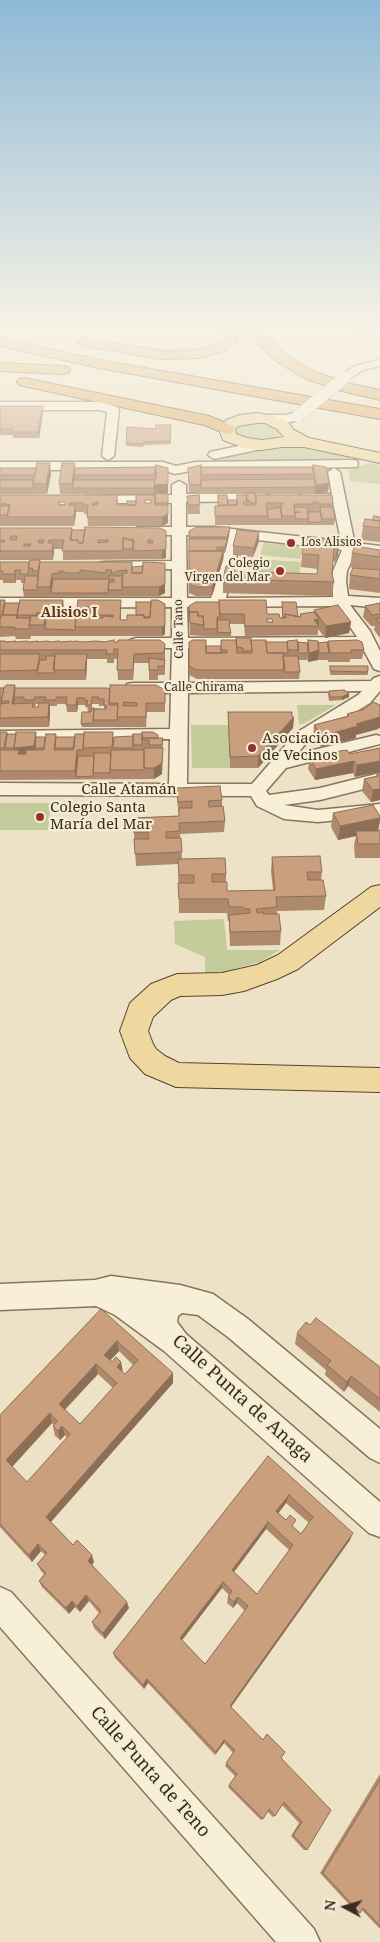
<!DOCTYPE html>
<meta charset="utf-8">
<style>
body{margin:0}
#map{position:relative;width:380px;height:1942px;overflow:hidden;background:#ede2c6;font-family:"Noto Serif",serif}
canvas{display:block}
.north{position:absolute;left:320px;top:1882px;width:50px;height:50px;-webkit-text-stroke:4px #f5ecd5;paint-order:stroke;rotate:276deg;font-size:14px;font-weight:700;line-height:20px;text-align:center;color:#392c1f}
.north::after{content:'';display:block;margin:auto;width:18px;height:22px;background:#392c1f;clip-path:polygon(50% 0,100% 100%,50% 72%,0 100%)}
</style>
<div id="map">
<canvas width="380" height="1942"></canvas>
<div class="north">N</div>
</div>
<script>
const ctx = document.querySelector('canvas').getContext('2d');
ctx.lineJoin = 'round';
function fill(path, color) {
  ctx.fillStyle = color;
  ctx.fill(path, 'evenodd');
}
function toPath(rows) {
  const path = new Path2D();
  for (const r of rows) {
    path.moveTo(r[0], r[1]);
    for (let i = 2; i < r.length; i += 2) path.lineTo(r[i], r[i + 1]);
  }
  return path;
}
function trace(path, color, width, dash) {
  ctx.strokeStyle = color;
  ctx.lineWidth = width;
  ctx.lineCap = dash ? 'butt' : 'round';
  ctx.setLineDash(dash || []);
  ctx.stroke(path);
}
function write(font, color, halo, rows, align = 'center') {
  ctx.font = font + ' "Noto Serif",serif';
  ctx.lineWidth = 4.5;
  ctx.setLineDash([]);
  ctx.textBaseline = 'middle';
  ctx.strokeStyle = halo;
  ctx.fillStyle = color;
  for (const [text, x, y, turn = 0] of rows) {
    ctx.save();
    ctx.translate(x, y);
    ctx.rotate((+turn || 0) * Math.PI / 180);
    ctx.textAlign = isNaN(turn) ? turn : align;
    if (halo) ctx.strokeText(text, 0, 0);
    ctx.fillText(text, 0, 0);
    ctx.restore();
  }
}
fill(toPath([
 [257,421,272,424,281,433,275,439,262,442,236,436,235,429,238,426],
 [287,445,297,445,347,455,350,458,348,460,219,460,251,451],
 [369,463,380,465,380,484,350,481,348,470],
 [264,543,304,547,300,559,260,555],
 [257,559,301,562,300,574,253,583],
 [297,705,336,705,303,724,299,724],
 [191,725,228,725,230,768,192,768],
 [0,803,51,803,48,830,0,830],
 [224,919,227,950,280,950,260,962,220,973,205,973,205,957,175,944,174,921]
]), '#c4cb9a');
const minor = toPath([
 [335,326,360,326,380,330,380,336,340,329,335,326],
 [380,360,380,366,363,370,348,380,344,381,338,378,355,366,380,360],
 [0,402,101,402,117,407,119,410,114,456,108,460,102,456,107,412,100,410,0,410,0,402],
 [298,412,304,416,302,419,286,423,268,423,262,419,268,415,286,415,298,412],
 [262,441,266,442,268,445,266,448,214,459,208,455,210,452,262,441],
 [352,460,357,461,358,464,357,467,195,470,175,474,162,470,0,470,0,462,163,462,176,466,195,462,352,460],
 [334,468,340,472,354,540,356,543,380,546,380,554,356,551,347,571,346,581,348,596,380,598,380,608,350,605,370,631,380,651,380,671,374,669,362,647,188,648,188,683,371,681,374,678,380,676,380,691,370,703,308,741,297,754,376,735,380,736,380,744,286,768,266,791,269,795,320,788,380,773,380,785,320,800,284,805,318,810,380,804,380,816,318,822,284,819,257,806,251,796,0,795,0,783,169,784,170,739,0,741,0,731,170,729,171,693,133,693,127,692,125,688,127,684,133,683,171,683,172,648,136,648,130,646,128,643,130,640,136,638,172,638,172,607,0,608,0,598,172,598,172,569,104,570,99,569,97,566,99,563,104,562,172,561,172,535,138,535,131,531,138,527,172,527,172,503,90,503,83,499,85,496,172,495,172,485,179,481,186,485,186,494,264,494,269,495,271,498,269,501,186,502,186,527,214,527,341,541,333,502,302,502,295,498,302,494,332,494,328,472,334,468],
 [186,535,227,537,211,598,187,598,186,535],
 [241,538,342,550,333,571,333,597,226,598,241,538],
 [336,606,357,637,188,638,187,607,336,606],
 [362,691,358,695,296,733,252,784,187,784,188,693,362,691],
 [111,1276,180,1285,213,1294,248,1319,380,1429,380,1463,370,1458,228,1337,198,1315,182,1313,178,1316,177,1322,186,1334,380,1502,380,1537,369,1533,164,1351,115,1315,96,1306,0,1310,0,1284,95,1280,111,1276],
 [0,1587,11,1592,314,1929,320,1942,276,1942,0,1627,0,1587]
]);
const major = toPath([
 [257,413,274,416,289,423,294,430,309,438,380,453,380,463,304,447,282,447,262,450,244,448,223,440,219,429,226,420,240,415,257,413],
 [257,423,265,423,277,429,284,437,262,440,247,438,236,434,235,429,238,426,257,423],
 [380,885,380,907,298,969,277,979,244,991,222,995,180,996,171,1000,153,1017,148,1031,153,1044,156,1049,165,1056,179,1063,380,1068,380,1092,176,1087,145,1074,130,1058,120,1031,130,1003,151,984,177,974,222,973,257,965,278,955,371,887,380,885]
]);
const highway = toPath([
 [216,326,231,326,238,336,237,341,227,350,200,358,162,359,84,346,77,342,84,338,162,351,199,350,217,344,223,339,223,334,216,326],
 [234,326,251,326,266,335,286,355,314,372,351,384,380,390,380,400,342,391,304,378,276,361,256,341,234,326],
 [0,338,99,360,380,409,380,419,99,368,0,346,0,338],
 [0,363,63,366,68,367,70,370,68,373,63,374,0,371,0,363],
 [24,378,209,416,233,426,235,429,233,432,227,434,204,425,19,385,17,382,19,379,24,378]
]);
trace(minor, '#88745c', 3);
trace(major, '#564330', 2);
trace(highway, '#564330', 2);
fill(minor, '#f8efd9');
fill(major, '#efd89f');
fill(highway, '#daa459');
const minorBridge = toPath([
 [298,416,344,378]
]);
trace(minorBridge, '#88745c', 13, []);
trace(minorBridge, '#f8efd9', 12);
fill(toPath([
 [0,406,43,412,39,438,13,438,13,435,0,435,0,436],
 [171,425,171,444,144,445,143,447,126,446,126,443,156,429],
 [75,463,75,468,155,467,168,477,168,493,161,494,168,494,168,523,162,526,88,526,87,514,84,514,84,512,76,512,74,526,0,526,0,495,117,495,118,505,127,505,136,501,155,495,154,494,60,494,59,484],
 [145,500,151,500,151,503,145,503],
 [59,502,65,502,65,504,59,504],
 [313,465,329,483,328,492,315,494,256,494,256,495,332,495,335,519,334,525,215,525,215,506,218,506,218,495,228,500,237,500,237,495,246,495,246,494,201,494,189,493,188,468,312,467],
 [0,468,51,474,47,494,0,494],
 [199,495,200,514,188,514,187,496],
 [380,517,380,542,361,540,363,526],
 [230,527,229,536,225,553,224,553,224,557,212,596,196,596,189,593,189,531],
 [0,528,72,530,160,528,166,558,162,559,63,560,63,549,54,549,53,560,0,560],
 [259,541,253,557,233,555,233,546],
 [339,542,338,555,335,562,333,562,332,574,334,582,332,596,223,593,223,579,232,571,317,574,318,569,301,567,302,554],
 [380,550,380,593,349,589,350,575,353,568,350,567,352,553],
 [40,560,40,562,132,562,132,568,143,566,165,593,159,596,24,597,23,590,24,583,21,583,21,580,16,580,16,583,3,583,3,580,0,580,0,562,29,562],
 [0,600,5,600,5,603,64,609,63,618,76,618,78,600,121,609,121,620,127,620,136,615,151,602,151,600,165,634,162,636,31,636,30,639,16,639,15,636,0,637],
 [85,607,91,607,91,609,84,609],
 [282,602,298,617,300,617,300,614,314,612,314,610,351,622,349,633,325,638,318,629,318,635,245,636,244,624,230,624,230,626,231,633,231,636,203,636,190,635,189,606,267,614,282,618],
 [267,619,272,619,273,622,267,622],
 [380,603,380,638,374,630,375,626,371,626,363,617,365,606],
 [221,640,251,640,266,642,298,642,307,643,308,640,318,643,327,644,328,641,364,650,362,659,350,659,350,662,328,662,328,660,318,660,308,662,308,658,308,660,298,660,300,672,299,679,197,679,189,675,189,642,206,646,221,646],
 [0,641,5,642,114,642,165,644,165,675,158,675,158,680,149,680,149,663,134,663,133,680,118,680,117,659,114,659,114,663,107,663,107,659,87,659,86,680,0,680],
 [330,666,368,666,368,674,367,675,330,675],
 [15,685,15,688,165,690,165,712,147,712,146,727,82,727,81,724,88,712,87,707,85,707,85,705,78,705,77,712,67,712,66,704,57,704,57,706,50,706,50,713,49,727,0,727,0,688,4,688],
 [36,704,39,704,38,707,35,707],
 [92,704,99,704,99,706,104,706,104,709,92,708],
 [329,691,349,693,349,697,342,700,329,701,328,694],
 [380,705,380,727,378,729,356,735,356,738,321,747,313,737,314,725,347,716,347,714],
 [228,712,294,717,293,728,258,768,230,768,228,724],
 [0,732,7,734,16,734,36,732,36,737,45,737,56,734,56,737,163,738,162,774,154,779,0,780],
 [380,748,355,777,353,773,315,780,308,769,310,757,350,754],
 [377,774,380,774,380,800,371,802,362,791,364,779,376,776],
 [177,788,222,800,222,806,225,821,224,832,180,834,182,859,226,874,226,882,227,891,273,890,271,871,272,857,322,872,321,880,326,896,324,910,277,911,277,914,281,931,280,945,230,946,229,921,228,921,227,913,179,913,178,864,136,866,133,818,179,816,177,800],
 [333,813,380,816,380,822,378,831,380,830,380,858,355,858,354,845,356,836,338,840,331,827],
 [101,1309,173,1383,51,1522,73,1545,94,1562,92,1565,129,1608,105,1639,94,1628,92,1622,99,1613,89,1601,80,1612,75,1607,69,1614,42,1587,39,1581,44,1574,41,1571,37,1564,45,1555,41,1551,32,1562,0,1527,0,1415],
 [119,1351,133,1365,125,1374,122,1372,121,1362,112,1362,110,1360],
 [98,1374,113,1388,80,1424,65,1410],
 [52,1423,54,1425,53,1426,55,1436,60,1440,65,1435,67,1438,27,1482,12,1467],
 [310,1325,380,1367,380,1412,348,1386,344,1392,325,1375,326,1370,295,1344,297,1333],
 [268,1456,350,1540,231,1707,331,1810,307,1850,304,1850,291,1836,299,1823,282,1805,275,1816,273,1817,267,1811,263,1819,261,1820,228,1787,235,1776,225,1766,233,1753,224,1743,215,1755,148,1683,144,1689,115,1658,113,1653],
 [286,1503,309,1523,301,1534,278,1513],
 [266,1529,289,1550,257,1594,234,1572],
 [222,1588,229,1595,228,1597,227,1603,233,1608,237,1603,245,1611,205,1664,182,1640],
 [380,1774,380,1929,362,1910,360,1913,356,1912,320,1873]
]), '#ae896c');
fill(toPath([
 [43,406,43,412,39,438,38,432],
 [50,463,51,474,47,494,46,484],
 [75,463,75,475,74,475,75,480,72,488,72,484],
 [168,468,168,493,154,494,154,485],
 [329,483,328,492,315,494,316,485],
 [168,494,168,523,162,526,162,517,168,514],
 [75,505,76,514,74,526,74,517],
 [230,527,229,536,225,553,225,547],
 [166,531,166,558,162,559,162,550],
 [259,532,259,541,253,557,254,548],
 [339,542,338,555,335,562,337,548],
 [53,543,54,552,53,560,52,551],
 [223,551,223,560,212,596,212,587],
 [165,563,165,593,159,596,159,587],
 [15,570,16,580,16,583,14,574],
 [52,574,53,583,51,593,50,587],
 [63,600,64,609,62,624,61,615],
 [165,604,165,634,162,636,162,627],
 [319,619,318,629,319,626,314,620],
 [351,622,349,633,325,638,326,626],
 [319,650,318,660,308,662,309,653],
 [87,654,87,663,86,680,85,670],
 [134,654,134,663,133,680,133,670],
 [15,685,16,695,14,697,15,704,12,704],
 [349,693,349,697,342,700,342,697],
 [77,698,78,705,77,712,76,705],
 [49,703,50,713,49,727,48,717],
 [294,717,293,728,258,768,258,756],
 [380,717,380,727,378,729,356,735,356,738,321,747,322,736,356,724],
 [36,732,37,744,35,748,36,755,16,760,14,748],
 [163,738,162,774,154,779,154,768,162,763],
 [77,750,78,760,76,777,76,780,75,771],
 [354,761,353,773,315,780,316,769],
 [380,761,380,772,355,777,357,765],
 [380,789,380,800,371,802,373,790],
 [380,818,378,832,356,831,356,836,338,840,340,826],
 [117,1341,119,1351,106,1365,104,1355],
 [121,1362,123,1372,117,1367],
 [96,1364,98,1374,61,1413,59,1404],
 [173,1373,173,1383,49,1524,46,1517],
 [351,1376,348,1386,344,1392,347,1382],
 [50,1413,52,1423,10,1469,6,1460],
 [62,1426,65,1435,60,1440,58,1431],
 [289,1495,286,1503,274,1519,276,1511],
 [268,1522,266,1529,231,1576,232,1570],
 [353,1533,350,1540,229,1710,230,1706],
 [38,1544,41,1551,32,1562,29,1555],
 [92,1555,94,1562,90,1568,88,1561],
 [223,1582,222,1588,180,1643,180,1638],
 [86,1595,89,1601,80,1612,77,1606],
 [238,1597,237,1603,233,1608,234,1602],
 [72,1601,75,1607,69,1614,66,1608],
 [127,1602,129,1608,105,1639,103,1633],
 [147,1679,148,1683,144,1689,143,1685],
 [224,1740,224,1743,215,1755,216,1752]
]), '#8d6f58');
const building = toPath([
 [0,406,43,406,38,432,13,432,13,429,0,429,0,406],
 [156,425,171,425,170,441,143,442,143,444,126,443,127,427,156,429,156,425],
 [37,463,50,463,46,484,33,484,37,463],
 [62,463,75,463,72,484,59,484,62,463],
 [156,465,168,468,168,484,154,485,155,478,156,478,157,472,155,472,156,465],
 [201,465,201,485,189,484,188,468,201,465],
 [313,465,326,467,329,483,316,485,313,465],
 [155,467,155,475,74,475,75,468,155,467],
 [201,467,312,467,314,474,201,475,201,467],
 [0,468,36,468,35,475,0,475,0,468],
 [314,479,316,487,201,488,201,480,314,479],
 [0,480,33,480,33,488,0,488,0,480],
 [74,480,155,480,154,488,72,488,74,480],
 [155,493,168,494,168,503,155,503,155,493],
 [246,493,255,493,256,503,250,503,249,500,247,500,246,493],
 [0,495,117,495,117,505,136,505,136,495,155,495,155,505,168,505,168,514,162,517,87,517,88,505,83,505,84,503,69,503,69,505,75,505,74,517,7,517,10,505,2,503,2,505,0,505,0,495],
 [145,500,151,500,151,503,145,503,145,500],
 [59,502,65,502,65,505,59,505,59,502],
 [98,502,97,505,92,505,93,503,98,502],
 [199,495,200,505,188,505,187,496,199,495],
 [218,495,227,495,228,505,218,505,218,495],
 [237,495,246,495,247,502,243,502,244,505,256,505,256,495,332,495,333,504,318,504,318,502,313,502,313,504,294,504,295,516,282,516,281,504,284,504,284,503,266,503,268,516,215,516,215,506,237,505,237,495],
 [228,500,237,500,237,505,228,505,228,500],
 [127,501,136,501,136,505,127,505,127,501],
 [0,506,9,506,7,515,0,515,0,506],
 [280,507,282,519,268,519,267,510,280,507],
 [294,507,307,507,309,519,295,519,295,513,300,512,295,512,294,507],
 [320,507,333,507,335,519,322,519,320,507],
 [308,512,320,512,322,522,308,522,308,512],
 [374,516,380,517,380,521,372,520,374,516],
 [365,519,380,521,380,528,363,526,365,519],
 [85,527,160,528,166,531,166,549,162,550,133,551,134,540,123,538,123,551,62,551,64,540,49,540,48,543,53,543,52,551,0,551,0,542,4,542,5,540,0,540,0,528,72,528,70,540,78,540,78,543,83,543,85,527],
 [11,536,17,536,16,540,10,540,11,536],
 [39,540,44,540,43,543,38,543,39,540],
 [98,540,108,540,108,542,98,543,98,540],
 [148,540,152,540,153,543,148,543,148,540],
 [24,544,31,544,30,546,24,546,24,544],
 [197,527,230,527,227,537,189,537,189,531,197,527],
 [72,530,85,530,83,543,79,543,78,540,71,540,72,530],
 [237,530,259,532,254,548,233,546,237,530],
 [305,537,339,542,337,548,334,548,332,574,334,582,223,579,226,566,232,566,232,571,317,574,319,555,302,554,305,537],
 [123,538,133,541,133,549,123,549,123,538],
 [189,539,227,539,225,547,217,547,217,550,224,550,223,553,223,551,189,551,189,539],
 [355,546,380,550,380,557,352,553,355,546],
 [189,551,223,551,212,587,196,587,189,584,189,551],
 [30,560,40,560,38,571,32,571,33,569,28,567,30,560],
 [0,562,29,562,28,574,20,574,21,570,15,570,14,574,2,574,3,571,0,571,0,562],
 [40,562,132,562,132,573,142,573,143,562,165,563,165,584,159,587,122,587,123,573,127,573,127,570,117,571,116,573,111,573,112,570,106,570,105,573,80,570,80,573,64,573,64,571,59,571,59,573,52,574,50,587,37,587,40,562],
 [143,566,142,573,132,573,132,567,143,566],
 [353,568,380,570,380,579,350,575,353,568],
 [25,576,38,576,37,590,23,590,25,576],
 [109,576,122,576,122,590,108,590,109,582,114,582,114,579,109,579,109,576],
 [53,579,109,579,108,593,51,593,53,579],
 [0,600,5,600,2,615,0,615,0,600],
 [20,600,63,600,61,615,46,615,46,613,37,613,37,615,17,615,20,600],
 [78,600,121,600,120,620,127,620,127,615,144,615,144,618,150,618,151,600,158,600,165,604,165,625,162,627,75,627,76,618,81,618,81,615,76,615,78,600],
 [85,607,91,607,91,611,84,611,85,607],
 [97,615,113,615,113,617,103,616,103,618,97,618,97,615],
 [219,600,266,600,267,614,279,614,280,618,286,618,285,614,301,617,300,614,314,612,319,619,314,620,319,626,245,626,244,614,220,614,219,600],
 [267,619,272,619,273,622,267,622,267,619],
 [136,602,151,602,150,617,144,617,144,615,136,615,136,602],
 [196,602,219,602,220,617,217,617,218,629,204,629,203,616,198,616,198,612,189,612,189,617,189,606,196,602],
 [282,602,296,602,298,617,285,614,285,617,283,617,282,602],
 [5,603,19,603,17,615,17,618,17,615,3,615,5,603],
 [380,603,380,614,372,615,365,606,380,603],
 [338,605,351,622,326,626,314,610,338,605],
 [189,612,198,612,198,616,203,616,204,625,190,623,189,612],
 [37,613,46,613,44,625,29,625,31,616,37,616,37,613],
 [2,615,17,615,16,618,30,618,29,629,14,629,15,627,0,627,0,618,1,618,2,615],
 [46,618,76,618,75,630,45,629,46,618],
 [380,618,380,624,376,619,380,618],
 [217,620,230,620,229,625,231,633,217,632,217,620],
 [236,638,251,638,252,651,243,651,243,648,237,647,236,638],
 [114,640,114,642,118,642,118,640,160,640,165,644,164,653,134,654,133,670,117,670,118,649,114,649,114,654,106,654,107,650,0,650,0,641,5,641,5,642,16,641,15,642,27,641,28,642,38,641,37,642,48,641,50,642,59,641,61,642,71,641,72,642,74,641,83,642,96,641,105,642,114,640],
 [193,640,206,640,206,653,227,653,227,650,221,650,221,640,236,640,237,653,252,653,251,640,266,640,267,653,283,653,285,670,197,670,189,666,189,642,193,640],
 [297,640,299,650,288,650,287,641,297,640],
 [308,640,318,641,319,650,309,653,308,640],
 [357,640,362,642,364,650,351,650,351,653,330,653,328,641,357,640],
 [266,642,287,642,288,653,267,653,266,642],
 [298,642,307,643,308,653,298,653,298,642],
 [327,642,329,653,319,653,318,643,327,642],
 [206,646,221,646,221,653,206,653,206,646],
 [0,654,40,654,37,670,0,671,0,654],
 [55,654,87,654,85,670,53,670,55,654],
 [46,656,55,656,54,673,37,673,40,660,46,660,46,656],
 [283,656,298,656,300,672,284,672,283,656],
 [149,658,165,660,164,666,158,666,158,670,149,670,149,658],
 [330,666,368,666,368,670,367,672,330,671,330,666],
 [7,685,15,685,12,704,33,703,32,707,38,707,39,703,49,703,48,717,0,718,0,704,9,703,9,701,1,701,4,687,7,685],
 [110,685,156,685,165,690,165,703,146,703,146,717,117,717,118,703,109,703,110,685],
 [124,702,137,703,137,706,123,706,124,702],
 [0,688,4,688,1,701,2,703,0,704,0,688],
 [15,688,107,688,110,689,109,705,118,705,117,720,93,720,94,709,106,709,106,705,104,705,104,699,98,699,99,697,92,697,91,705,87,705,88,700,85,701,85,698,77,698,76,705,66,705,67,697,56,697,56,700,45,700,46,697,35,697,34,700,24,700,24,697,14,697,15,688],
 [344,690,349,693,342,697,330,697,329,691,344,690],
 [373,702,380,705,380,717,356,724,358,726,322,736,314,725,349,716,347,714,365,709,373,702],
 [92,708,94,708,93,723,81,724,82,712,91,712,92,708],
 [228,712,292,712,292,717,294,717,258,756,230,757,228,712],
 [0,732,7,732,4,748,0,748,0,732],
 [16,732,36,732,34,746,14,748,16,732],
 [84,732,113,732,112,747,83,748,84,732],
 [142,732,153,732,158,735,158,738,142,738,142,732],
 [7,734,16,734,14,748,5,748,7,734],
 [46,734,56,734,54,750,73,750,75,734,84,734,83,750,77,750,75,771,0,771,0,750,19,750,18,754,26,754,26,750,44,750,46,734],
 [133,734,142,734,142,745,133,745,133,734],
 [133,736,133,748,113,748,114,737,133,736],
 [36,737,45,737,44,748,35,748,36,737],
 [56,737,75,737,74,748,55,748,56,737],
 [142,738,163,738,162,745,149,745,149,740,142,740,142,738],
 [144,748,163,748,162,763,154,768,144,768,144,748],
 [380,748,380,761,357,765,354,761,316,769,310,757,333,752,347,750,350,754,380,748],
 [111,750,144,750,144,770,110,770,111,750],
 [94,753,111,753,110,773,93,773,94,753],
 [78,756,94,756,93,776,76,777,78,756],
 [377,774,380,774,380,789,373,790,364,779,378,776,377,774],
 [220,786,222,800,208,801,209,807,223,806,225,821,179,823,180,831,166,832,166,838,181,838,182,852,135,854,134,839,149,839,148,832,134,833,133,818,179,816,179,808,192,808,192,801,178,802,177,788,220,786],
 [373,805,380,816,380,818,340,826,333,813,373,805],
 [380,830,380,844,358,844,356,831,378,831,380,830],
 [320,856,322,872,307,872,308,880,323,880,326,896,276,897,277,907,256,909,257,913,263,912,263,914,279,914,281,931,230,932,229,915,250,913,250,909,244,909,243,907,229,907,228,899,179,899,178,883,194,883,194,875,179,875,178,859,225,858,226,874,212,874,212,882,227,882,227,891,275,890,272,857,320,856],
 [101,1309,173,1373,46,1517,73,1545,77,1540,92,1555,88,1561,127,1602,103,1633,92,1622,101,1611,86,1595,77,1606,72,1601,66,1608,39,1581,46,1573,37,1564,47,1553,38,1544,29,1555,0,1524,0,1415,101,1309],
 [117,1341,138,1360,125,1374,117,1367,121,1362,116,1357,112,1362,104,1355,117,1341],
 [96,1364,117,1383,80,1424,59,1404,96,1364],
 [50,1413,57,1421,53,1426,58,1431,62,1426,70,1434,27,1482,6,1460,50,1413],
 [316,1318,380,1367,380,1399,351,1376,347,1382,327,1365,331,1361,297,1333,306,1322,310,1325,316,1318],
 [268,1456,353,1533,230,1706,263,1740,267,1734,285,1752,281,1758,331,1810,307,1850,293,1835,302,1822,284,1802,275,1816,269,1809,263,1819,229,1785,237,1774,226,1763,235,1750,224,1740,216,1752,147,1679,143,1685,113,1653,268,1456],
 [289,1495,313,1517,301,1534,292,1526,296,1520,290,1515,286,1520,276,1511,289,1495],
 [268,1522,293,1545,257,1594,232,1570,268,1522],
 [223,1582,232,1591,228,1597,234,1602,238,1597,248,1606,205,1664,180,1638,223,1582],
 [380,1780,380,1926,363,1908,360,1913,323,1873,380,1780]
]);
fill(building, '#ca9f7d');
trace(building, '#8d6f58', 1);
const sky = ctx.createLinearGradient(0, 0, 0, 598);
sky.addColorStop(0, '#8eb9d6');
sky.addColorStop(0.55, '#f7f2e5');
sky.addColorStop(1, '#f7f2e500');
ctx.fillStyle = sky;
ctx.fillRect(0, 0, 380, 598);
for (const [x, y, r, color] of [
 [291,543,5,"#962f2d"],
 [280,571,5,"#962f2d"],
 [252,748,5,"#962f2d"],
 [40,817,5,"#962f2d"]
]) {
  const dot = new Path2D();
  dot.arc(x, y, r, 0, 2 * Math.PI);
  ctx.fillStyle = color;
  ctx.fill(dot);
  trace(dot, '#f5ecd5', 2);
}
write('12px', '#392c1f', '#f5ecd5', [
 ["Los Alisios",301,543],
 ["Colegio",270,564,"right"],
 ["Virgen del Mar",270,578,"right"]
], 'left');
write('12px', '#392c1f', '#f5ecd5', [
 ["Calle Tano",179,629,-91],
 ["Calle Chirama",204,688]
]);
write('bold 14px', '#643020', '#f5ecd5', [
 ["Alisios I",69,613]
]);
write('15px', '#392c1f', '#f5ecd5', [
 ["Asociación",262,739],
 ["de Vecinos",262,756],
 ["Colegio Santa",50,808],
 ["María del Mar",50,825]
], 'left');
write('15px', '#392c1f', '#f5ecd5', [
 ["Calle Atamán",129,790]
]);
write('18px', '#392c1f', '#f5ecd5', [
 ["Calle Punta de Anaga",242,1399,42],
 ["Calle Punta de Teno",150,1772,48]
]);
</script>
